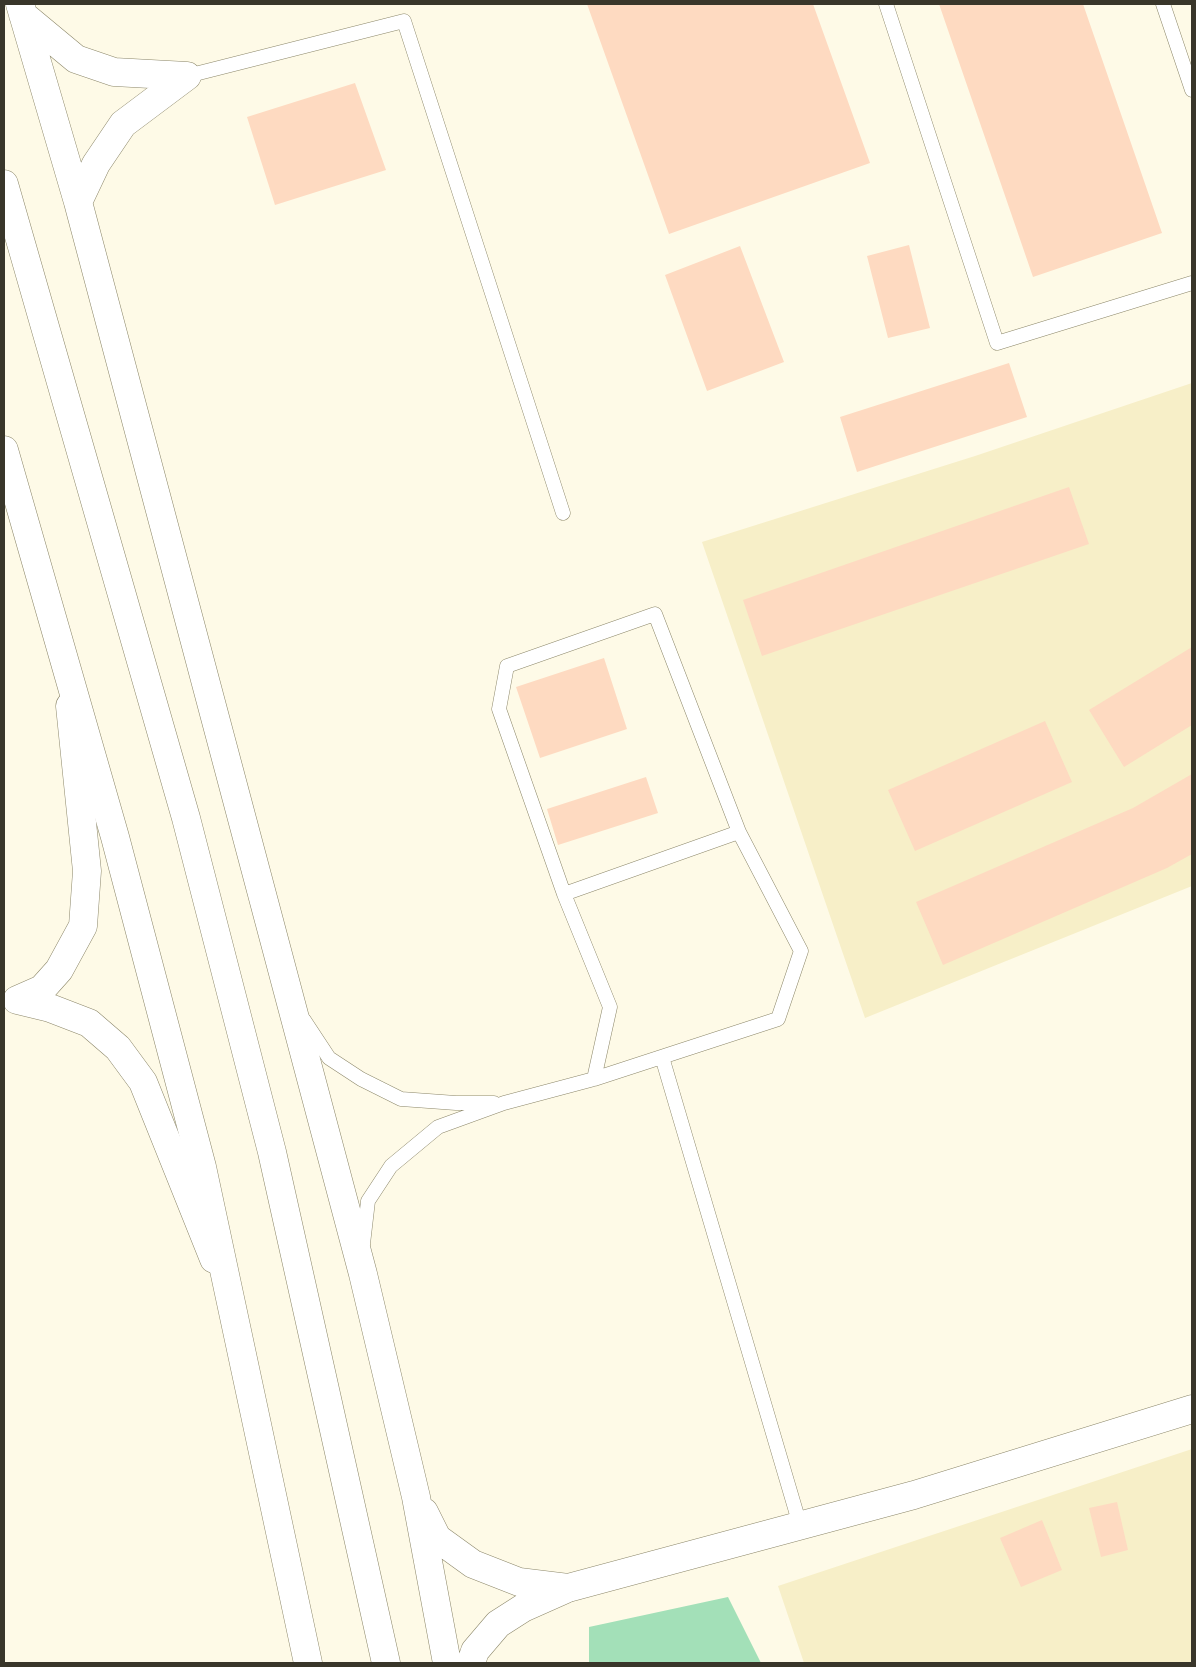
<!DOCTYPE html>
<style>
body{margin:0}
#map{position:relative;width:1196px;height:1667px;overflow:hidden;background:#fefae7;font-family:"Crimson Pro",serif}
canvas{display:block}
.frame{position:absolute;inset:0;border:5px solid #39362a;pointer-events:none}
</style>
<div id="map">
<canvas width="1196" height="1667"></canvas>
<div class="frame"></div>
</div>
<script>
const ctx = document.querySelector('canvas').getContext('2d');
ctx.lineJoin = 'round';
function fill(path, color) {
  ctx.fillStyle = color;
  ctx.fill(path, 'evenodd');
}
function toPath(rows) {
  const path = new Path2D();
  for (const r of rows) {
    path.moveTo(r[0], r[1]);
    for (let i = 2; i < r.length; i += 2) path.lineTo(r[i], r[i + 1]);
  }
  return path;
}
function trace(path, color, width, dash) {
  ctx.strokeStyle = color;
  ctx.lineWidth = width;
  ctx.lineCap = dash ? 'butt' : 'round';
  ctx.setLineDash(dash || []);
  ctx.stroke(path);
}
fill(toPath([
 [1192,383,1192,886,865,1018,702,542,975,456],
 [1192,1449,1192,1663,804,1663,778,1586]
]), '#f7efc8');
fill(toPath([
 [728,1597,761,1663,589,1663,589,1627]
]), '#a3e0b8');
fill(toPath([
 [587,4,813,4,870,163,669,234],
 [939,4,1083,4,1162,233,1033,277],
 [355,83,386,170,275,205,247,117],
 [909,245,930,328,888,338,867,256],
 [740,246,784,362,707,391,665,275],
 [1009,363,1027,417,857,472,840,417],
 [1069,487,1089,544,762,656,743,600],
 [1192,647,1192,725,1124,767,1089,710],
 [604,658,627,729,540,758,516,687],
 [1045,721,1072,782,915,851,888,790],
 [1192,774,1192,854,1167,868,943,965,916,902,1133,808],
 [646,777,658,813,558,845,547,809],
 [1117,1502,1128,1550,1101,1557,1089,1508],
 [1042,1520,1062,1570,1021,1587,1000,1538]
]), '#fedac1');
const service = toPath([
 [886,4,997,343,1192,283],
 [1163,4,1192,90],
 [187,76,404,21,563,513],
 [304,1020,329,1058,361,1079,401,1099,456,1103,494,1103],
 [662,1057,800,1525],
 [594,1079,610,1007,564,894,499,709,507,666,655,614,739,832],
 [363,1244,368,1201,391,1166,438,1127,504,1103,594,1079,778,1019,801,951,739,832,564,894]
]);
const minor = toPath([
 [20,4,78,202,363,1274,416,1497,447,1663],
 [23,15,76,59,114,72,187,76],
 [78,202,96,164,123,124,187,76],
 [70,706,87,871,83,926,59,970,42,989,17,1000,50,1008,89,1023,118,1048,143,1082,214,1259],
 [424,1512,437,1538,473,1564,519,1582,568,1588],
 [471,1663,475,1651,498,1624,523,1608,568,1588,914,1495,1192,1409]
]);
const trunk = toPath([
 [4,184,186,818,272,1152,386,1663],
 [4,450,115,837,202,1167,308,1663]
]);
trace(service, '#8c876a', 15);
trace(minor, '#8c876a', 29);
trace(trunk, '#8c876a', 29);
trace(service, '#fff', 14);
trace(minor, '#fff', 28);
trace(trunk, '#fff', 28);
</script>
